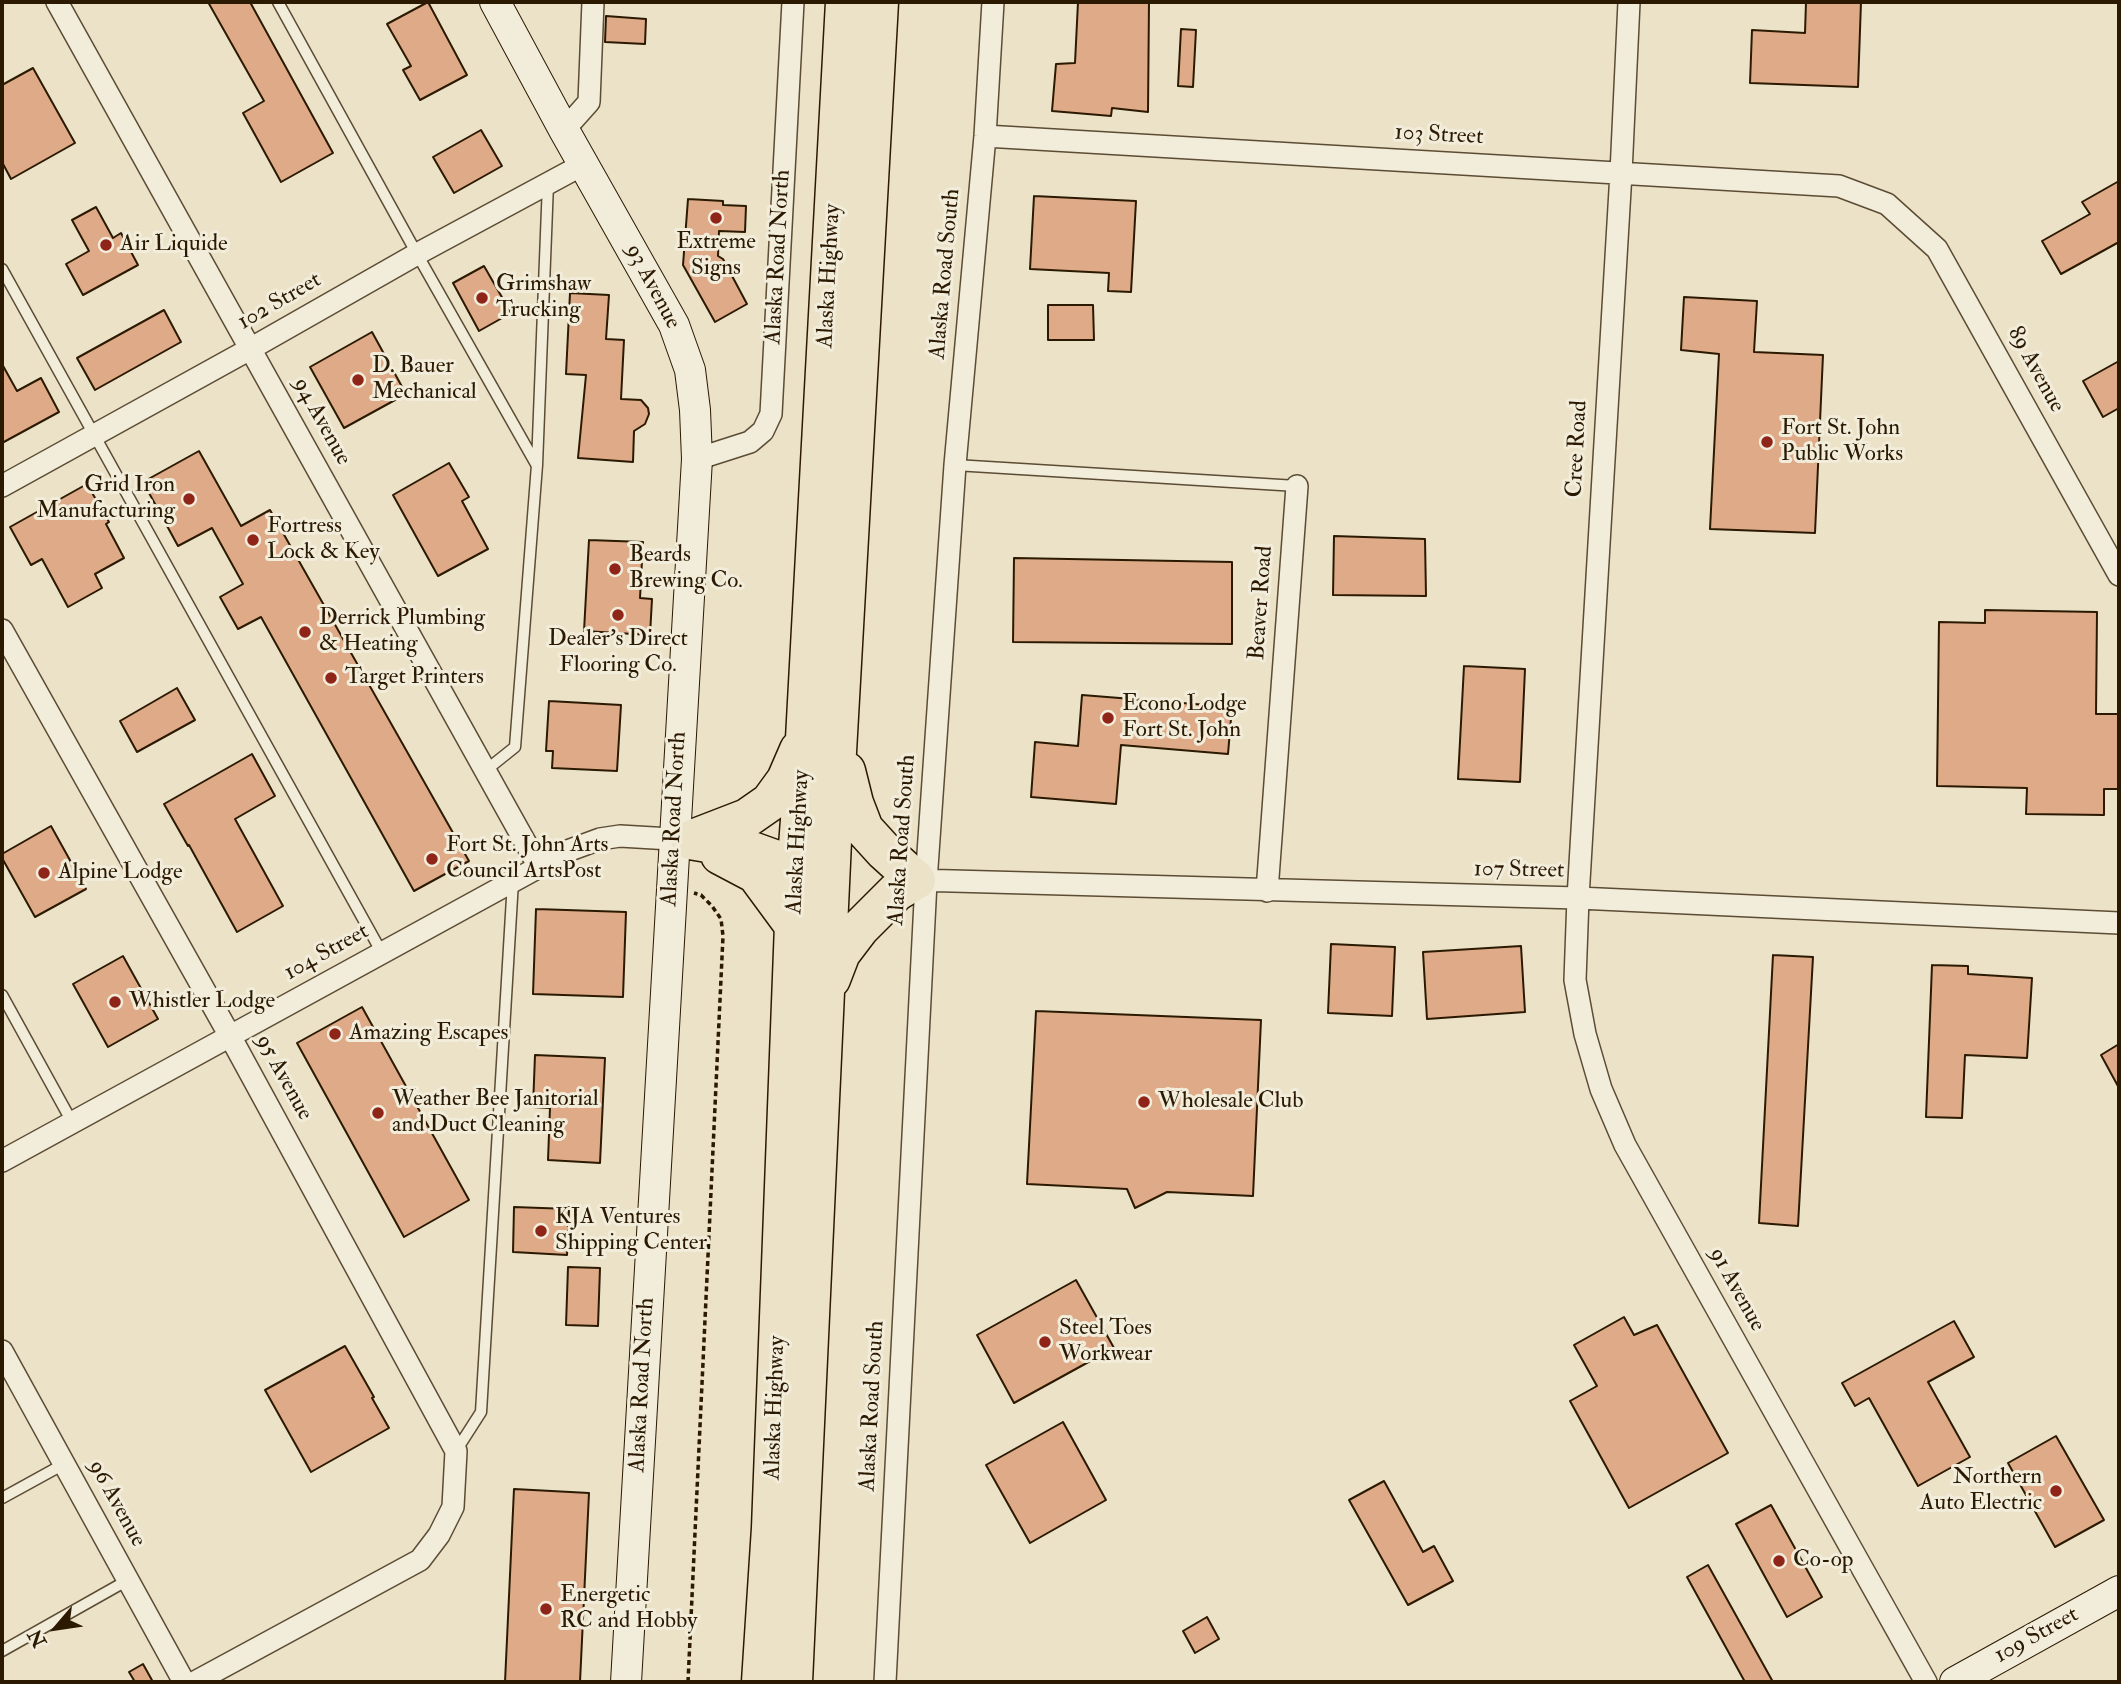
<!DOCTYPE html>
<style>
body{margin:0}
#map{position:relative;width:2121px;height:1684px;overflow:hidden;background:#ebe2c8;font-family:"IM FELL Double Pica",serif}
canvas{display:block}
.frame{position:absolute;inset:0;border:4px solid #2b1a01;pointer-events:none}
.north{position:absolute;left:21px;top:1593px;width:70px;height:70px;-webkit-text-stroke:5px #f2ecdb;paint-order:stroke;rotate:241deg;font-size:19px;font-weight:700;line-height:28px;text-align:center;color:#2b1a01}
.north::after{content:'';display:block;margin:auto;width:24px;height:32px;background:#2b1a01;clip-path:polygon(50% 0,100% 100%,50% 72%,0 100%)}
</style>
<div id="map">
<canvas width="2121" height="1684"></canvas>
<div class="frame"></div>
<div class="north">N</div>
</div>
<script>
const ctx = document.querySelector('canvas').getContext('2d');
ctx.lineJoin = 'round';
function fill(path, color) {
  ctx.fillStyle = color;
  ctx.fill(path, 'evenodd');
}
function toPath(rows) {
  const path = new Path2D();
  for (const r of rows) {
    path.moveTo(r[0], r[1]);
    for (let i = 2; i < r.length; i += 2) path.lineTo(r[i], r[i + 1]);
  }
  return path;
}
function trace(path, color, width, dash) {
  ctx.strokeStyle = color;
  ctx.lineWidth = width;
  ctx.lineCap = dash ? 'butt' : 'round';
  ctx.setLineDash(dash || []);
  ctx.stroke(path);
}
function write(font, color, halo, rows, align = 'center') {
  ctx.font = font + ' "IM FELL Double Pica",serif';
  ctx.lineWidth = 6;
  ctx.setLineDash([]);
  ctx.textBaseline = 'middle';
  ctx.strokeStyle = halo;
  ctx.fillStyle = color;
  for (const [text, x, y, turn = 0] of rows) {
    ctx.save();
    ctx.translate(x, y);
    ctx.rotate((+turn || 0) * Math.PI / 180);
    ctx.textAlign = isNaN(turn) ? turn : align;
    if (halo) ctx.strokeText(text, 0, 0);
    ctx.fillText(text, 0, 0);
    ctx.restore();
  }
}
const building = toPath([
 [208,2,250,2,333,153,281,182,243,113,264,101,208,2],
 [428,2,467,75,420,100,403,70,411,66,387,24,428,2],
 [1078,2,1149,2,1148,112,1112,108,1111,116,1052,111,1056,64,1075,63,1078,2],
 [1806,2,1861,2,1858,87,1750,83,1752,30,1805,33,1806,2],
 [606,16,646,19,645,44,605,42,606,16],
 [1181,29,1196,30,1193,87,1178,86,1181,29],
 [33,68,75,143,11,179,2,162,2,85,33,68],
 [481,130,502,166,454,193,433,157,481,130],
 [2119,181,2119,242,2061,274,2042,241,2090,214,2082,202,2119,181],
 [1034,196,1136,201,1131,292,1108,291,1109,273,1030,269,1034,196],
 [688,199,723,201,723,205,746,206,745,232,719,231,718,256,723,259,747,304,715,322,683,265,688,199],
 [96,207,113,238,121,233,138,265,83,295,66,264,89,251,72,220,96,207],
 [484,266,511,313,479,331,453,283,484,266],
 [570,293,609,295,606,339,624,340,621,399,641,400,648,408,649,414,645,424,634,431,633,462,578,458,586,375,566,374,570,293],
 [1684,297,1757,301,1754,352,1823,355,1815,533,1710,529,1719,354,1681,350,1684,297],
 [1048,305,1093,305,1094,340,1048,340,1048,305],
 [164,310,181,342,95,390,77,358,164,310],
 [372,332,406,394,344,428,310,367,372,332],
 [2119,361,2119,408,2103,417,2083,381,2119,361],
 [2,364,17,391,41,378,59,412,2,443,2,364],
 [199,451,241,526,270,510,469,861,414,891,261,617,238,629,220,597,243,584,212,528,178,546,143,482,199,451],
 [449,463,469,497,462,501,488,549,438,576,393,495,449,463],
 [87,484,109,522,106,524,124,558,95,574,102,588,68,607,42,559,31,565,10,527,87,484],
 [1334,536,1425,539,1426,596,1333,595,1334,536],
 [589,540,643,542,640,598,652,599,650,635,584,631,589,540],
 [1014,558,1232,562,1232,644,1013,642,1014,558],
 [1985,610,2097,612,2096,714,2119,714,2119,789,2104,789,2104,815,2026,814,2027,788,1937,786,1939,622,1985,623,1985,610],
 [1464,666,1525,669,1520,782,1458,779,1464,666],
 [177,688,195,720,137,752,120,721,177,688],
 [1082,695,1232,707,1228,754,1121,745,1116,804,1031,797,1035,742,1078,746,1082,695],
 [549,701,621,705,617,771,552,768,553,751,546,751,549,701],
 [252,754,275,796,235,819,283,906,237,932,189,845,188,846,164,804,252,754],
 [51,826,86,889,35,917,2,858,2,854,51,826],
 [536,909,626,912,623,997,533,994,536,909],
 [1331,944,1395,947,1392,1016,1328,1013,1331,944],
 [1521,946,1525,1012,1427,1019,1423,952,1521,946],
 [1773,955,1813,957,1798,1226,1759,1223,1773,955],
 [123,956,158,1019,108,1047,73,984,123,956],
 [1932,965,1968,966,1968,974,2032,978,2027,1058,1965,1055,1962,1118,1926,1117,1932,965],
 [362,1007,469,1200,404,1237,297,1043,362,1007],
 [1036,1011,1261,1020,1253,1196,1167,1192,1135,1208,1127,1189,1027,1184,1036,1011],
 [2119,1044,2119,1088,2101,1055,2119,1044],
 [535,1055,605,1058,600,1163,548,1160,550,1108,533,1107,535,1055],
 [514,1207,569,1209,567,1255,513,1252,514,1207],
 [568,1267,600,1268,598,1326,566,1325,568,1267],
 [1076,1280,1114,1348,1014,1403,977,1335,1076,1280],
 [1624,1317,1634,1335,1657,1325,1728,1453,1629,1508,1570,1401,1597,1386,1574,1345,1624,1317],
 [1954,1321,1974,1357,1928,1382,1970,1457,1918,1486,1869,1398,1855,1406,1842,1383,1954,1321],
 [345,1346,374,1397,372,1398,389,1428,311,1472,265,1390,345,1346],
 [1063,1422,1106,1500,1030,1543,986,1465,1063,1422],
 [2056,1436,2104,1520,2055,1547,2008,1463,2056,1436],
 [1384,1481,1423,1552,1434,1546,1453,1581,1408,1605,1349,1500,1384,1481],
 [514,1489,589,1493,580,1682,505,1682,514,1489],
 [1771,1505,1822,1597,1787,1617,1736,1524,1771,1505],
 [1708,1565,1773,1682,1745,1682,1687,1577,1708,1565],
 [1207,1617,1219,1639,1195,1653,1183,1631,1207,1617],
 [143,1664,153,1682,135,1682,129,1672,143,1664]
]);
fill(building, '#deaa87');
trace(building, '#2b1a01', 2);
const lane = toPath([
 [278,2,417,254,536,464],
 [2,269,382,953],
 [955,465,1297,486],
 [485,771,515,747,537,465,548,183],
 [2,995,72,1122],
 [456,1451,481,1412,513,881],
 [2,1498,64,1464],
 [2,1651,128,1580]
]);
const street = toPath([
 [57,2,539,867],
 [1629,2,1621,173,1578,898,1575,980,1585,1034,1601,1089,1625,1145,1926,1682],
 [564,130,589,102,593,2],
 [985,136,1839,186,1887,204,1937,249,2119,575],
 [697,459,750,442,763,431,771,414,793,2],
 [2,486,250,349,417,254,584,164],
 [2,630,230,1036,456,1451,453,1507,439,1535,420,1560,195,1682],
 [916,880,1578,898,2119,923],
 [1267,891,1297,486],
 [2,1161,570,850,600,839,620,836,688,840],
 [2,1351,184,1682],
 [885,1682,926,882,955,465,985,136,993,2]
]);
const secondary = toPath([
 [495,2,564,130,674,325,690,370,695,410,697,459,626,1682],
 [1955,1682,2119,1591]
]);
const highway = toPath([
 [846,771,854,803,864,829,884,851,916,880],
 [690,840,747,818,770,802,786,780,799,750],
 [690,840,749,850,774,859,796,872,813,887],
 [720,855,756,874,795,927],
 [831,979,841,953,860,928,896,892,916,880],
 [761,1682,771,1528,796,872,802,794,845,2],
 [793,1682,832,841,879,2]
]);
trace(lane, '#5b4c33', 13);
trace(street, '#5b4c33', 24);
trace(secondary, '#2b1a01', 32);
trace(highway, '#2b1a01', 41);
trace(toPath([
 [688,1682,723,936,721,919,712,906,701,895,694,893]
]), '#2b1a01', 3.5, [5, 3.5]);
trace(lane, '#f2ecdb', 10);
trace(street, '#f2ecdb', 21);
trace(secondary, '#f2ecdb', 30);
trace(highway, '#ebe2c8', 38);
for (const [x, y, r, color] of [
 [716,218,7,"#8f2418"],
 [106,245,7,"#8f2418"],
 [482,298,7,"#8f2418"],
 [358,380,7,"#8f2418"],
 [1767,442,7,"#8f2418"],
 [189,499,7,"#8f2418"],
 [253,540,7,"#8f2418"],
 [615,569,7,"#8f2418"],
 [618,615,7,"#8f2418"],
 [305,632,7,"#8f2418"],
 [331,678,7,"#8f2418"],
 [1108,718,7,"#8f2418"],
 [432,859,7,"#8f2418"],
 [44,873,7,"#8f2418"],
 [115,1002,7,"#8f2418"],
 [335,1034,7,"#8f2418"],
 [1144,1102,7,"#8f2418"],
 [378,1113,7,"#8f2418"],
 [541,1231,7,"#8f2418"],
 [1045,1342,7,"#8f2418"],
 [2056,1491,7,"#8f2418"],
 [1779,1561,7,"#8f2418"],
 [546,1609,7,"#8f2418"]
]) {
  const dot = new Path2D();
  dot.arc(x, y, r, 0, 2 * Math.PI);
  ctx.fillStyle = color;
  ctx.fill(dot);
  trace(dot, '#f2ecdb', 2.5);
}
write('23px', '#2b1a01', '#f2ecdb', [
 ["103 Street",1439,136,3],
 ["Alaska Road North",779,257,-87],
 ["Alaska Road South",946,274,-85],
 ["Alaska Highway",830,276,-87],
 ["93 Avenue",652,287,62],
 ["102 Street",280,302,-30],
 ["89 Avenue",2035,370,61],
 ["94 Avenue",321,422,61],
 ["Cree Road",1578,449,-87],
 ["Beaver Road",1262,603,-86],
 ["Alaska Road North",675,819,-87],
 ["Alaska Road South",903,840,-86],
 ["Alaska Highway",799,842,-87],
 ["107 Street",1519,871,1],
 ["104 Street",327,953,-29],
 ["95 Avenue",283,1078,61],
 ["91 Avenue",1736,1290,61],
 ["Alaska Road North",643,1385,-87],
 ["Alaska Road South",873,1406,-87],
 ["Alaska Highway",776,1408,-88],
 ["96 Avenue",116,1504,61],
 ["109 Street",2037,1636,-29]
]);
write('23px', '#2b1a01', '#f2ecdb', [
 ["Extreme",716,243,"center"],
 ["Signs",716,269,"center"],
 ["Air Liquide",120,245],
 ["Grimshaw",496,285],
 ["Trucking",496,311],
 ["D. Bauer",372,367],
 ["Mechanical",372,393],
 ["Fort St. John",1781,429],
 ["Public Works",1781,455],
 ["Grid Iron",175,486,"right"],
 ["Manufacturing",175,512,"right"],
 ["Fortress",267,527],
 ["Lock & Key",267,553],
 ["Beards",629,556],
 ["Brewing Co.",629,582],
 ["Derrick Plumbing",319,619],
 ["& Heating",319,645],
 ["Dealer's Direct",618,640,"center"],
 ["Flooring Co.",618,666,"center"],
 ["Target Printers",345,678],
 ["Econo Lodge",1122,705],
 ["Fort St. John",1122,731],
 ["Fort St. John Arts",446,846],
 ["Council ArtsPost",446,872],
 ["Alpine Lodge",58,873],
 ["Whistler Lodge",129,1002],
 ["Amazing Escapes",349,1034],
 ["Weather Bee Janitorial",392,1100],
 ["and Duct Cleaning",392,1126],
 ["Wholesale Club",1158,1102],
 ["KJA Ventures",555,1218],
 ["Shipping Center",555,1244],
 ["Steel Toes",1059,1329],
 ["Workwear",1059,1355],
 ["Northern",2042,1478,"right"],
 ["Auto Electric",2042,1504,"right"],
 ["Co-op",1793,1561],
 ["Energetic",560,1596],
 ["RC and Hobby",560,1622]
], 'left');
</script>
